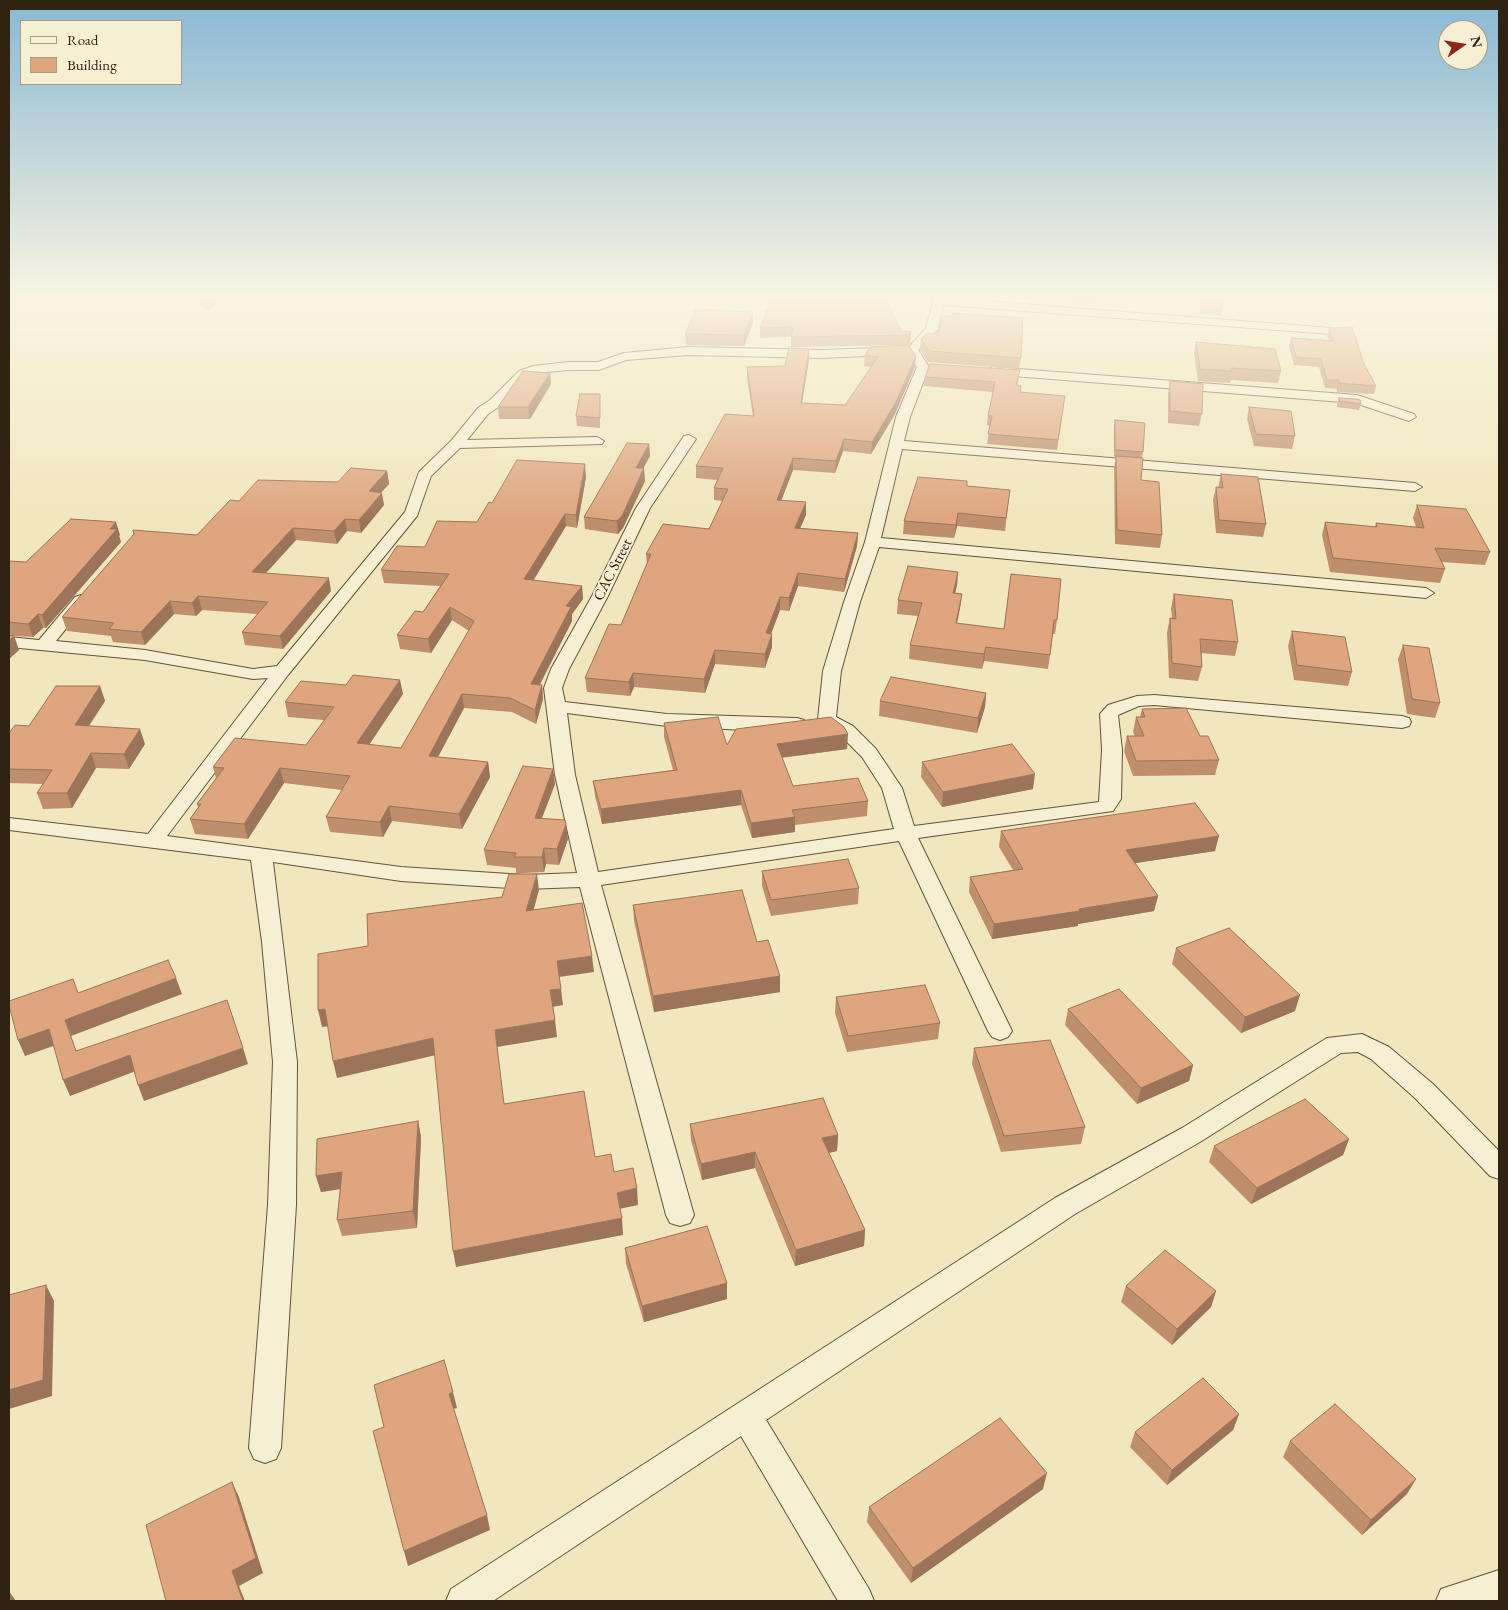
<!DOCTYPE html>
<style>
body{margin:0}
#map{position:relative;width:1508px;height:1610px;overflow:hidden;background:#f1e6bd;font-family:"EB Garamond",serif}
canvas{display:block}
.frame{position:absolute;inset:0;border:10px solid #312312;pointer-events:none}
.legend{position:absolute;left:20px;top:20px;width:162px;height:65px;box-sizing:border-box;background:#f6efd4;border:1px solid #a79d86;margin:0;padding:6px 9px;list-style:none;font-size:15px;color:#312312}
.legend li{display:flex;align-items:center;gap:10px;height:25px}
.legend b{width:25px;border:1px solid #a79d86}
.north{position:absolute;left:1438px;top:20px;width:50px;height:50px;box-sizing:border-box;background:#f6efd4;border:1px solid #a79d86;border-radius:50%;rotate:77deg;font-size:14px;font-weight:700;line-height:20px;text-align:center;color:#312312}
.north::after{content:'';display:block;margin:auto;width:18px;height:22px;background:#8f2418;clip-path:polygon(50% 0,100% 100%,50% 72%,0 100%)}
</style>
<div id="map">
<canvas width="1508" height="1610"></canvas>
<div class="frame"></div>
<ul class="legend">
<li><b style="height:6px;background:#f6efd4"></b>Road</li>
<li><b style="height:14px;background:#dea57f"></b>Building</li>
</ul>
<div class="north">N</div>
</div>
<script>
const ctx = document.querySelector('canvas').getContext('2d');
ctx.lineJoin = 'round';
function toPath(rows) {
  const path = new Path2D();
  for (const r of rows) {
    path.moveTo(r[0], r[1]);
    for (let i = 2; i < r.length; i += 2) path.lineTo(r[i], r[i + 1]);
  }
  return path;
}
function trace(path, color, width, dash) {
  ctx.strokeStyle = color;
  ctx.lineWidth = width;
  ctx.lineCap = dash ? 'butt' : 'round';
  ctx.setLineDash(dash || []);
  ctx.stroke(path);
}
function fill(path, color) {
  ctx.fillStyle = color;
  ctx.fill(path, 'evenodd');
}
function write(font, color, halo, rows, align = 'center') {
  ctx.font = font + ' "EB Garamond",serif';
  ctx.lineWidth = 4;
  ctx.setLineDash([]);
  ctx.textBaseline = 'middle';
  ctx.strokeStyle = halo;
  ctx.fillStyle = color;
  for (const [text, x, y, turn = 0] of rows) {
    ctx.save();
    ctx.translate(x, y);
    ctx.rotate((+turn || 0) * Math.PI / 180);
    ctx.textAlign = isNaN(turn) ? turn : align;
    if (halo) ctx.strokeText(text, 0, 0);
    ctx.fillText(text, 0, 0);
    ctx.restore();
  }
}
const street = toPath([
 [935,295,945,295,945,298,1331,328,1337,331,1331,334,943,305,938,329,918,350,929,367,910,417,904,441,1415,483,1422,487,1415,491,902,449,881,538,1426,588,1434,593,1426,598,879,547,860,602,841,671,836,717,853,726,876,749,902,788,914,826,1099,802,1102,750,1100,714,1108,705,1137,696,1154,695,1402,716,1409,718,1411,722,1409,726,1402,728,1154,705,1139,706,1118,715,1122,750,1121,799,1113,811,918,838,1012,1031,1008,1037,1000,1040,992,1037,988,1031,899,841,601,885,694,1215,690,1223,680,1226,670,1223,666,1215,580,887,525,889,401,881,273,862,297,1062,296,1205,281,1448,276,1459,265,1463,254,1459,249,1448,268,1205,273,1062,262,942,251,860,9,830,9,818,148,834,268,678,253,679,145,660,9,647,9,637,39,640,75,597,81,595,89,600,56,641,145,650,253,669,277,666,405,512,419,472,451,441,478,408,490,400,519,371,533,366,569,362,598,362,624,353,688,347,822,350,909,347,926,328,935,295],
 [908,354,917,367,896,417,865,542,844,602,823,671,818,719,839,734,862,757,882,788,894,829,598,872,575,775,567,713,667,726,745,730,797,730,804,728,806,724,804,720,797,718,667,714,565,702,562,688,569,669,608,596,650,508,696,439,689,435,684,436,636,508,592,596,551,669,544,688,555,775,577,873,525,875,401,867,167,836,288,675,417,516,431,476,460,448,602,444,604,441,597,437,467,440,488,414,500,406,527,377,535,373,569,370,599,370,626,360,688,355,822,358,908,354],
 [992,367,1357,395,1414,414,1416,417,1409,421,1355,403,988,374,986,371,992,367],
 [1362,1034,1389,1047,1433,1084,1499,1151,1499,1179,1490,1176,1415,1098,1371,1059,1358,1052,1341,1053,1200,1142,1075,1214,766,1420,869,1589,874,1601,838,1601,741,1436,493,1601,446,1601,451,1589,1055,1198,1182,1128,1327,1038,1362,1034],
 [1499,1570,1499,1601,1436,1601,1441,1589,1499,1570]
]);
trace(street, '#61543d', 2);
fill(street, '#f6efd4');
fill(toPath([
 [186,295,218,295,219,298,209,311],
 [774,295,901,331,911,332,910,343,908,345,915,367,895,414,871,454,843,451,835,473,793,470,781,500,806,515,800,528,858,533,857,546,844,592,798,586,789,611,780,610,771,634,772,634,772,647,765,668,715,664,705,693,634,687,630,696,587,692,585,678,621,625,647,564,646,554,709,529,723,501,714,500,714,488,717,480,696,478,696,466,753,416,747,378,747,367,785,366,809,360,802,403,845,405,871,367,864,366,865,355,902,345,791,347,791,337,760,338,760,328],
 [1069,295,1098,295,1097,303,1070,302],
 [1199,295,1223,295,1224,304,1221,315,1200,314],
 [753,323,744,346,686,345,685,334],
 [1329,328,1364,364,1376,386,1374,394,1337,392,1337,389,1325,388,1319,367,1294,365,1289,346,1291,338,1329,340,1327,336],
 [921,339,1021,358,1019,369,928,362,920,350],
 [1196,342,1281,371,1278,383,1231,380,1230,383,1198,381,1194,353],
 [1020,370,1017,386,1020,392,1065,396,1057,450,987,444,990,426,987,425,988,416,993,392,924,386,925,377],
 [550,373,551,384,530,419,499,419,498,407],
 [1170,381,1202,414,1199,426,1168,423,1168,393],
 [600,394,600,428,577,426,576,416],
 [1339,398,1361,404,1359,410,1337,407,1337,404],
 [1249,407,1295,436,1292,449,1254,446,1247,419],
 [1115,420,1143,452,1142,458,1141,480,1162,535,1160,548,1115,544,1114,468,1116,457,1114,456,1114,426],
 [649,444,650,456,643,468,645,481,623,528,618,534,585,529,584,517],
 [387,471,389,484,381,492,384,505,361,533,347,531,337,544,296,540,266,573,331,591,283,649,245,645,242,632,257,614,202,610,196,616,174,614,145,645,113,642,111,636,67,631,62,617,197,535,239,501,338,482],
 [1221,474,1266,524,1263,537,1216,533,1213,500,1216,487,1218,488],
 [586,477,577,528,566,526,533,580,582,586,583,599,572,614,572,621,540,684,542,685,543,699,536,724,512,712,464,708,438,757,488,762,490,777,462,829,392,821,383,837,330,832,326,817,342,790,284,783,248,839,195,834,190,819,198,807,197,804,216,778,213,767,306,745,324,720,288,717,285,702,403,694,369,745,401,748,469,631,452,620,431,653,400,649,397,635,423,612,440,586,384,583,381,570,425,547,477,522,492,503],
 [967,486,1010,490,1005,531,957,526,954,538,903,534,904,521],
 [1417,505,1490,552,1485,565,1442,562,1445,569,1440,583,1330,572,1322,535,1325,522,1375,527,1376,523,1416,527,1413,518],
 [120,535,119,536,121,542,46,628,43,628,33,637,14,636,19,650,9,659,9,561,26,562],
 [958,572,957,585,955,593,962,594,960,608,957,623,1004,629,1011,574,1057,620,1055,634,1053,634,1048,669,984,661,982,669,909,659,910,645,918,616,897,614,898,600],
 [1174,594,1238,642,1235,656,1201,653,1202,667,1198,681,1169,678,1167,632,1170,618,1172,618,1171,608],
 [1292,631,1352,672,1348,686,1294,680,1288,646],
 [1403,645,1440,703,1435,718,1407,714,1398,659],
 [100,686,105,701,89,726,145,744,129,769,96,768,72,808,43,809,37,793,43,784,9,783,9,733,29,726],
 [986,693,985,707,977,733,879,716,880,701],
 [1142,709,1200,736,1219,760,1215,775,1133,776,1124,751,1127,736,1135,736,1133,732,1136,717,1140,717],
 [664,723,727,745,847,749,782,758,793,786,868,801,867,816,795,825,795,832,752,838,741,805,602,824,595,796,593,781,673,770,664,737],
 [922,762,1033,789,942,807,921,777],
 [553,769,555,784,542,818,568,839,559,865,546,864,544,872,525,873,516,873,516,868,487,865,484,850],
 [1001,831,1215,851,1135,863,1158,896,1154,911,1078,924,1078,926,992,939,969,892,970,877,1013,870,999,847],
 [762,871,859,888,858,904,771,916,762,886],
 [633,905,757,942,780,992,654,1012,634,921],
 [1176,948,1295,1011,1241,1033,1172,964],
 [836,997,940,1023,938,1039,847,1052,835,1013],
 [1068,1009,1193,1065,1189,1081,1137,1104,1065,1025],
 [974,1048,1085,1127,1081,1144,1001,1152,972,1064],
 [418,1121,421,1137,417,1228,342,1236,337,1220,340,1189,321,1192,316,1176],
 [690,1124,838,1135,837,1151,829,1153,865,1230,864,1246,795,1266,755,1168,702,1180,691,1140],
 [1349,1139,1343,1155,1251,1204,1209,1162,1214,1146],
 [625,1248,727,1299,644,1322,626,1264],
 [1126,1286,1216,1291,1211,1307,1172,1345,1121,1302],
 [1239,1414,1233,1430,1167,1485,1130,1447,1135,1432],
 [1290,1441,1407,1494,1362,1535,1283,1457],
 [1043,1489,911,1583,867,1522,869,1507]
]), '#bf8e6d');
fill(toPath([
 [212,295,218,295,219,298,209,311,207,301],
 [753,312,753,323,744,346,744,335],
 [911,332,910,343,908,345,909,335],
 [809,349,809,360,800,414,801,403],
 [916,356,915,367,895,414,871,454,872,442],
 [550,373,551,384,530,419,528,407],
 [844,439,843,451,835,473,836,461],
 [649,444,650,456,637,480,636,468],
 [793,458,793,470,777,512,777,500],
 [585,464,586,477,577,528,576,515],
 [644,468,645,481,623,528,618,534,617,521],
 [387,471,389,484,371,504,369,491],
 [382,493,384,505,361,533,359,520],
 [806,502,806,515,795,540,795,528],
 [958,513,957,526,954,538,956,525],
 [565,514,566,526,526,593,524,579],
 [345,519,347,531,337,544,334,531],
 [116,522,120,535,119,536,121,542,46,628,42,615,110,529],
 [293,528,296,540,255,585,252,572],
 [858,533,857,546,844,592,845,579],
 [958,572,957,585,952,607,953,593],
 [798,573,798,586,789,611,789,598],
 [329,578,331,591,283,649,280,636],
 [582,586,583,599,572,614,572,621,533,698,531,684,566,606],
 [962,594,960,608,954,637,956,623],
 [198,596,202,610,196,616,192,603],
 [780,597,780,610,766,647,766,633],
 [170,601,174,614,145,645,141,632],
 [450,607,452,620,431,653,428,639],
 [38,614,43,628,33,637,28,624],
 [772,634,772,647,765,668,765,654],
 [14,636,19,650,9,659,9,641],
 [986,647,984,661,982,669,984,654],
 [715,650,715,664,705,693,704,679],
 [633,673,634,687,630,696,629,682],
 [400,680,403,694,360,758,357,743],
 [542,685,543,699,536,724,535,710],
 [100,686,105,701,80,739,75,725],
 [986,693,985,707,977,733,978,718],
 [462,694,464,708,431,770,429,756],
 [140,729,145,744,129,769,124,754],
 [848,734,847,749,777,758,777,744],
 [91,753,96,768,72,808,67,793],
 [488,762,490,777,462,829,459,814],
 [280,768,284,783,248,839,244,824],
 [553,769,555,784,536,833,535,818],
 [1035,774,1033,789,942,807,943,792],
 [741,790,741,805,602,824,601,809],
 [389,806,392,821,383,837,380,822],
 [795,817,795,832,752,838,751,823],
 [566,824,568,839,559,865,557,849],
 [1219,836,1215,851,1123,865,1126,850],
 [544,848,546,864,544,872,542,857],
 [537,874,539,890,529,927,526,911],
 [1158,896,1154,911,1078,924,1078,926,992,939,994,924],
 [592,956,594,972,559,977,557,961],
 [780,976,780,992,654,1012,653,996],
 [176,978,182,994,71,1036,83,1067,65,1020],
 [561,989,563,1005,552,1007,550,990],
 [1300,995,1295,1011,1241,1033,1245,1017],
 [325,1009,330,1026,322,1027,318,1010],
 [555,1020,557,1037,497,1047,506,1121,495,1030],
 [49,1029,56,1045,25,1056,18,1040],
 [433,1038,436,1055,337,1078,333,1061],
 [243,1048,248,1064,144,1101,138,1085],
 [130,1055,136,1071,70,1096,63,1080],
 [1193,1065,1189,1081,1137,1104,1141,1088],
 [418,1121,421,1137,417,1228,413,1211],
 [838,1135,837,1151,822,1154,822,1138],
 [1349,1139,1343,1155,1251,1204,1257,1188],
 [755,1152,755,1168,702,1180,701,1164],
 [342,1172,346,1188,321,1192,316,1176],
 [637,1188,638,1205,619,1209,617,1193],
 [622,1218,623,1235,456,1267,453,1251],
 [865,1230,864,1246,795,1266,796,1250],
 [727,1283,727,1299,644,1322,642,1306],
 [46,1285,54,1301,52,1396,9,1409,9,1390],
 [1216,1291,1211,1307,1172,1345,1177,1329],
 [453,1392,457,1408,453,1409,449,1394],
 [1239,1414,1233,1430,1167,1485,1172,1470],
 [1047,1473,1043,1489,911,1583,913,1568],
 [1416,1479,1407,1494,1362,1535,1371,1520],
 [232,1482,239,1497,263,1573,239,1586,245,1601,243,1601,232,1571],
 [487,1515,490,1530,408,1566,404,1551],
 [9,1591,16,1601,9,1601]
]), '#9b7459');
const building = toPath([
 [198,295,212,295,207,301,198,295],
 [774,295,884,295,901,331,911,332,909,335,791,337,793,327,760,328,774,295],
 [1202,295,1223,295,1224,304,1202,303,1202,295],
 [696,309,753,312,744,335,685,334,696,309],
 [953,313,1023,318,1021,358,929,351,921,339,927,333,938,334,942,316,952,316,953,313],
 [1352,327,1364,364,1376,386,1339,383,1339,380,1327,380,1321,359,1296,357,1291,338,1333,341,1329,328,1352,327],
 [1196,342,1275,349,1281,371,1232,368,1232,371,1200,369,1196,342],
 [908,345,916,356,896,402,872,442,844,439,836,461,793,458,777,500,806,502,795,528,858,533,845,579,798,573,789,598,780,597,766,633,772,634,765,654,715,650,704,679,633,673,629,682,585,678,609,624,621,625,651,554,646,554,663,524,709,529,728,489,714,488,723,468,696,466,725,414,754,416,747,367,785,366,789,348,809,349,801,403,845,405,878,357,865,355,870,347,908,345],
 [930,364,1020,370,1016,385,1021,386,1020,392,1065,396,1058,440,988,434,992,416,988,416,995,382,925,377,930,364],
 [523,371,550,373,528,407,498,407,520,375,523,371],
 [1170,381,1203,384,1202,414,1170,411,1170,381],
 [580,394,600,394,600,418,576,416,580,394],
 [1339,398,1356,399,1360,400,1361,404,1339,401,1339,398],
 [1249,407,1291,411,1295,436,1256,434,1249,407],
 [1115,420,1145,423,1143,452,1115,450,1115,420],
 [627,443,649,444,636,468,644,468,622,516,617,521,584,517,627,443],
 [1116,456,1143,458,1141,480,1159,482,1162,535,1117,530,1116,456],
 [517,460,585,464,576,515,565,514,524,579,582,586,566,606,571,607,531,684,542,685,535,710,510,698,462,694,429,756,488,762,459,814,389,806,380,822,326,817,350,776,280,768,244,824,190,819,201,804,197,804,224,768,213,767,235,738,306,745,334,707,285,702,301,681,346,685,353,675,400,680,357,743,401,748,474,621,450,607,428,639,397,635,415,611,423,612,449,574,381,570,397,546,425,547,437,521,477,522,489,502,492,503,517,460],
 [351,468,387,471,369,491,382,493,359,520,345,519,334,531,293,528,252,572,329,578,280,636,242,632,268,602,198,596,192,603,170,601,141,632,109,629,114,623,62,617,134,534,133,530,197,535,230,500,239,501,258,480,338,482,351,468],
 [1221,474,1258,477,1266,524,1219,520,1216,487,1223,488,1221,474],
 [918,477,967,481,967,486,1010,490,1006,518,958,513,956,525,904,521,918,477],
 [1417,505,1466,509,1490,552,1435,548,1445,569,1333,558,1325,522,1377,527,1376,523,1424,528,1417,505],
 [71,519,116,522,110,529,117,529,42,615,38,614,28,624,9,622,9,561,26,562,71,519],
 [908,566,958,572,953,593,962,594,956,623,1004,629,1011,574,1061,579,1057,620,1054,620,1050,655,986,647,984,654,910,645,922,603,898,600,908,566],
 [1174,594,1232,600,1238,642,1200,639,1202,667,1172,663,1170,618,1176,619,1174,594],
 [1292,631,1345,637,1352,672,1297,665,1292,631],
 [9,635,14,636,9,641,9,635],
 [1403,645,1429,648,1440,703,1412,699,1403,645],
 [891,677,986,693,978,718,880,701,891,677],
 [56,686,100,686,75,725,140,729,124,754,91,753,67,793,37,793,52,770,9,769,9,733,15,725,29,726,56,686],
 [1186,708,1200,736,1208,736,1219,760,1136,761,1127,736,1144,736,1136,717,1145,717,1142,709,1186,708],
 [718,717,727,745,736,729,831,717,844,727,848,734,777,744,793,786,858,778,868,801,792,810,795,817,751,823,741,790,601,809,593,781,677,770,664,723,718,717],
 [1012,744,1035,774,943,792,922,762,1012,744],
 [523,766,553,769,535,818,565,820,566,824,557,849,544,848,542,857,514,857,516,853,484,850,523,766],
 [1195,803,1219,836,1126,850,1158,896,1079,909,1080,911,994,924,970,877,1023,869,1001,831,1195,803],
 [848,859,859,888,771,900,762,871,848,859],
 [509,874,537,874,526,911,582,903,592,956,557,961,561,989,550,990,555,1020,495,1030,504,1104,584,1091,595,1157,611,1154,614,1172,633,1168,637,1188,617,1193,622,1218,453,1251,433,1038,333,1061,325,1009,318,1010,318,954,368,946,367,914,502,897,509,874],
 [742,890,757,942,768,940,780,976,653,996,633,905,742,890],
 [1229,928,1300,995,1245,1017,1176,948,1229,928],
 [168,960,176,978,65,1020,76,1051,227,1000,243,1048,138,1085,130,1055,63,1080,49,1029,18,1040,9,1005,9,1001,73,979,78,993,168,960],
 [925,985,940,1023,848,1036,836,997,925,985],
 [1119,989,1193,1065,1141,1088,1068,1009,1119,989],
 [1050,1040,1085,1127,1004,1136,974,1048,1050,1040],
 [823,1098,838,1135,822,1138,865,1230,796,1250,755,1152,701,1164,690,1124,823,1098],
 [1305,1099,1349,1139,1257,1188,1214,1146,1305,1099],
 [418,1121,413,1211,337,1220,342,1172,316,1176,317,1139,418,1121],
 [707,1226,727,1283,642,1306,625,1248,707,1226],
 [1165,1250,1216,1291,1177,1329,1126,1286,1165,1250],
 [46,1285,43,1380,9,1390,9,1295,46,1285],
 [444,1360,453,1392,449,1394,487,1515,404,1551,373,1431,384,1427,374,1385,444,1360],
 [1203,1378,1239,1414,1172,1470,1135,1432,1203,1378],
 [1335,1404,1416,1479,1371,1520,1290,1441,1335,1404],
 [1000,1418,1047,1473,913,1568,869,1507,1000,1418],
 [232,1482,256,1558,232,1571,243,1601,166,1601,146,1525,232,1482]
]);
fill(building, '#dea57f');
trace(building, '#9b7459', 1);
const sky = ctx.createLinearGradient(0, 0, 0, 520);
sky.addColorStop(0, '#89b8d4');
sky.addColorStop(0.57, '#f9f4e1');
sky.addColorStop(1, '#f9f4e100');
ctx.fillStyle = sky;
ctx.fillRect(0, 0, 1508, 520);
write('15px', '#312312', '#f6efd4', [
 ["CAC Street",613,570,-63]
]);
</script>
